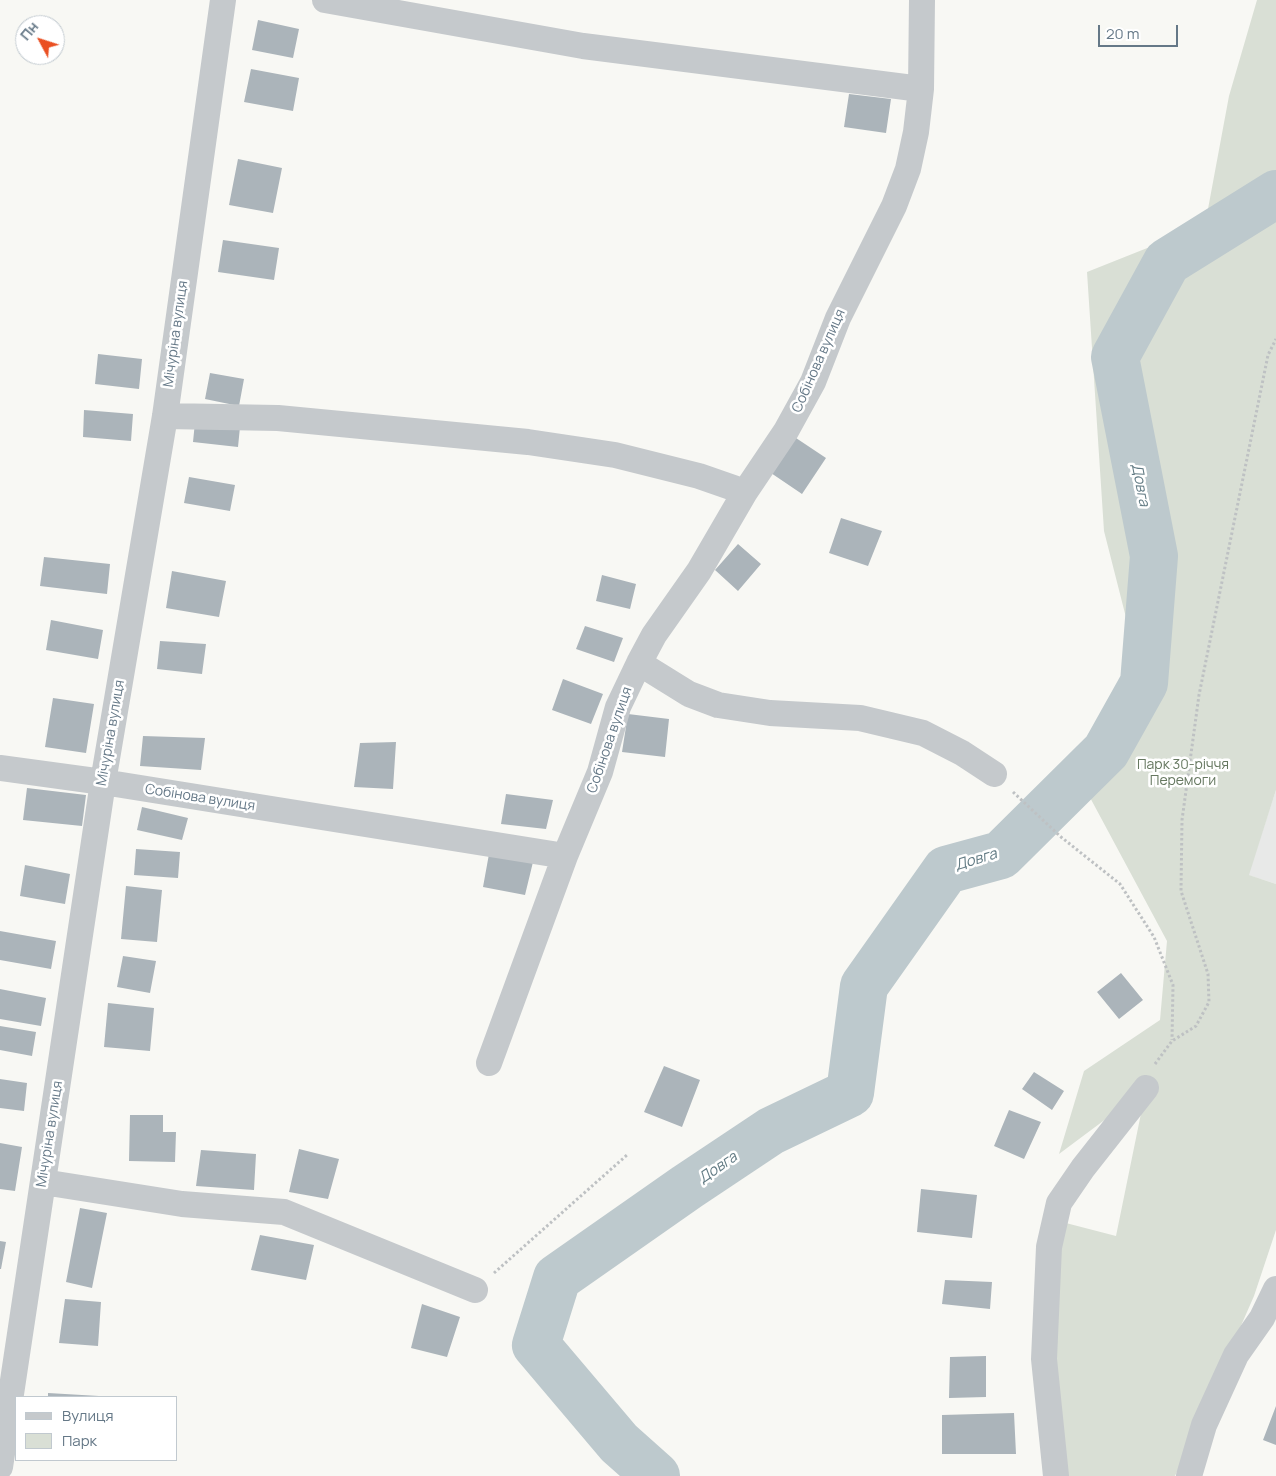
<!DOCTYPE html>
<meta charset="utf-8">
<style>
body{margin:0}
#map{position:relative;width:1276px;height:1476px;overflow:hidden;background:#f8f8f4;font-family:Manrope,sans-serif}
canvas{display:block}
.legend{position:absolute;left:15px;top:1396px;width:162px;height:65px;box-sizing:border-box;background:#fff;border:1px solid #c1c9cf;margin:0;padding:6px 9px;list-style:none;font-size:15px;color:#657887}
.legend li{display:flex;align-items:center;gap:10px;height:25px}
.legend b{width:25px;border:1px solid #c1c9cf}
.north{position:absolute;left:15px;top:15px;width:50px;height:50px;box-sizing:border-box;background:#fff;border:1px solid #c1c9cf;border-radius:50%;rotate:310deg;font-size:14px;font-weight:700;line-height:20px;text-align:center;color:#657887}
.north::after{content:'';display:block;margin:auto;width:18px;height:22px;background:#ea5022;clip-path:polygon(50% 0,100% 100%,50% 72%,0 100%)}
.scale{position:absolute;left:1098px;top:25px;width:80px;height:22px;box-sizing:border-box;border:2px solid #657887;border-top:0;padding-left:6px;font-size:15px;line-height:18px;white-space:nowrap;color:#657887;-webkit-text-stroke:4px #fff;paint-order:stroke}
</style>
<div id="map">
<canvas width="1276" height="1476"></canvas>
<ul class="legend">
<li><b style="height:6px;background:#c5c9cc"></b>Вулиця</li>
<li><b style="height:14px;background:#d9dfd5"></b>Парк</li>
</ul>
<div class="north">Пн</div>
<div class="scale">20 m</div>
</div>
<script>
const ctx = document.querySelector('canvas').getContext('2d');
ctx.lineJoin = 'round';
function fill(path, color) {
  ctx.fillStyle = color;
  ctx.fill(path, 'evenodd');
}
function toPath(rows) {
  const path = new Path2D();
  for (const r of rows) {
    path.moveTo(r[0], r[1]);
    for (let i = 2; i < r.length; i += 2) path.lineTo(r[i], r[i + 1]);
  }
  return path;
}
function trace(path, color, width, dash) {
  ctx.strokeStyle = color;
  ctx.lineWidth = width;
  ctx.lineCap = dash ? 'butt' : 'round';
  ctx.setLineDash(dash || []);
  ctx.stroke(path);
}
function write(font, color, halo, rows, align = 'center') {
  ctx.font = font + ' Manrope,sans-serif';
  ctx.lineWidth = 5;
  ctx.setLineDash([]);
  ctx.textBaseline = 'middle';
  ctx.strokeStyle = halo;
  ctx.fillStyle = color;
  for (const [text, x, y, turn = 0] of rows) {
    ctx.save();
    ctx.translate(x, y);
    ctx.rotate((+turn || 0) * Math.PI / 180);
    ctx.textAlign = isNaN(turn) ? turn : align;
    if (halo) ctx.strokeText(text, 0, 0);
    ctx.fillText(text, 0, 0);
    ctx.restore();
  }
}
fill(toPath([
 [1276,790,1276,884,1248,875]
]), '#e8e9e8');
fill(toPath([
 [1257,0,1276,0,1276,790,1249,875,1276,884,1276,1230,1254,1296,1175,1476,1064,1476,1053,1341,1062,1222,1116,1236,1146,1089,1059,1154,1084,1071,1160,1020,1167,941,1079,777,1134,649,1104,531,1087,272,1205,225,1229,96]
]), '#d9dfd5');
trace(toPath([
 [656,1476,619,1443,536,1345,557,1278,687,1187,771,1131,850,1093,864,986,946,870,1001,855,1106,751,1144,683,1154,556,1115,357,1167,262,1276,194]
]), '#bdc9cd', 48);
fill(toPath([
 [258,20,299,29,293,58,252,50],
 [251,69,299,78,293,111,244,102],
 [849,94,891,99,886,133,844,127],
 [238,159,282,168,273,213,229,205],
 [223,240,279,248,274,280,218,272],
 [98,354,142,359,139,389,95,384],
 [210,373,244,379,239,406,205,399],
 [84,410,133,414,131,441,83,437],
 [195,422,240,427,238,447,193,442],
 [796,438,826,458,802,494,771,473],
 [189,477,235,485,230,511,184,503],
 [841,518,882,531,868,566,829,553],
 [738,544,761,564,738,591,715,570],
 [44,557,110,564,107,594,40,586],
 [172,571,226,581,219,617,166,608],
 [602,575,636,584,630,609,596,601],
 [51,620,103,630,98,659,46,650],
 [585,626,623,638,614,662,576,649],
 [160,641,206,644,202,674,157,669],
 [563,679,603,694,591,724,552,710],
 [53,698,94,704,86,753,45,747],
 [628,714,669,719,665,757,622,752],
 [143,736,205,738,201,770,140,766],
 [396,742,393,789,354,787,360,743],
 [27,788,86,795,82,826,23,820],
 [506,794,553,800,546,829,501,824],
 [142,807,188,818,182,840,137,830],
 [136,849,180,852,178,878,134,875],
 [489,854,533,862,525,895,483,887],
 [25,865,70,874,65,904,20,896],
 [126,886,162,890,157,942,121,939],
 [0,931,56,941,51,969,0,960],
 [123,956,156,961,150,993,117,987],
 [1121,973,1143,1000,1119,1019,1097,992],
 [0,989,46,998,41,1026,0,1019],
 [108,1003,154,1008,150,1051,104,1047],
 [0,1026,36,1032,32,1056,0,1050],
 [664,1066,700,1080,682,1127,644,1112],
 [1034,1072,1064,1091,1052,1110,1022,1089],
 [0,1079,27,1083,24,1111,0,1108],
 [1009,1110,1041,1122,1024,1159,994,1146],
 [130,1115,163,1115,163,1132,176,1132,175,1162,129,1161],
 [0,1143,22,1147,15,1191,0,1189],
 [299,1149,339,1159,328,1199,289,1192],
 [201,1150,256,1154,254,1190,196,1186],
 [921,1189,977,1195,972,1238,917,1232],
 [80,1208,107,1213,92,1288,66,1282],
 [260,1235,314,1245,306,1280,251,1270],
 [0,1241,6,1242,1,1269,0,1269],
 [945,1280,992,1282,990,1309,942,1304],
 [65,1299,101,1302,98,1346,59,1343],
 [422,1304,460,1317,447,1357,411,1348],
 [986,1356,986,1397,949,1398,950,1357],
 [48,1393,99,1396,99,1397,48,1397],
 [1276,1406,1276,1445,1263,1440],
 [1014,1413,1016,1454,942,1454,942,1415]
]), '#abb4ba');
trace(toPath([
 [1013,792,1061,837,1120,884,1154,937,1173,985,1172,1040],
 [1155,1064,1172,1041,1196,1026,1209,1002,1208,974,1181,891,1182,820,1199,695,1268,355,1276,339],
 [494,1273,627,1155]
]), '#bec1c3', 3, [2.5, 2.5]);
trace(toPath([
 [325,0,583,46,921,89],
 [165,416,278,418,528,442,615,455,699,476,745,492],
 [639,663,689,694,718,705,770,713,860,718,923,733,962,753,994,774],
 [0,768,103,782,565,856,600,772,618,707,639,663,654,635,699,571,745,492,786,431,813,382,838,318,894,206,908,169,916,132,921,89,922,0],
 [489,1063,565,856],
 [43,1182,182,1204,284,1212,475,1290],
 [0,1467,103,782,165,416,223,0],
 [1056,1476,1044,1359,1049,1247,1059,1203,1083,1168,1146,1088],
 [1189,1476,1204,1425,1236,1355,1262,1318,1276,1289]
]), '#c5c9cc', 26);
write('14px', '#657887', '#fff', [
 ["Мічуріна вулиця",176,334,-82],
 ["Собінова вулиця",819,361,-66],
 ["Мічуріна вулиця",111,733,-80],
 ["Собінова вулиця",610,740,-71],
 ["Собінова вулиця",200,798,9],
 ["Мічуріна вулиця",50,1134,-81]
]);
write('14px', '#667860', '#fff', [
 ["Парк 30-річчя",1183,765],
 ["Перемоги",1183,781]
]);
write('italic 15px', '#617a83', '#fff', [
 ["Довга",1140,485,79],
 ["Довга",976,860,-17],
 ["Довга",718,1168,-35]
]);
</script>
